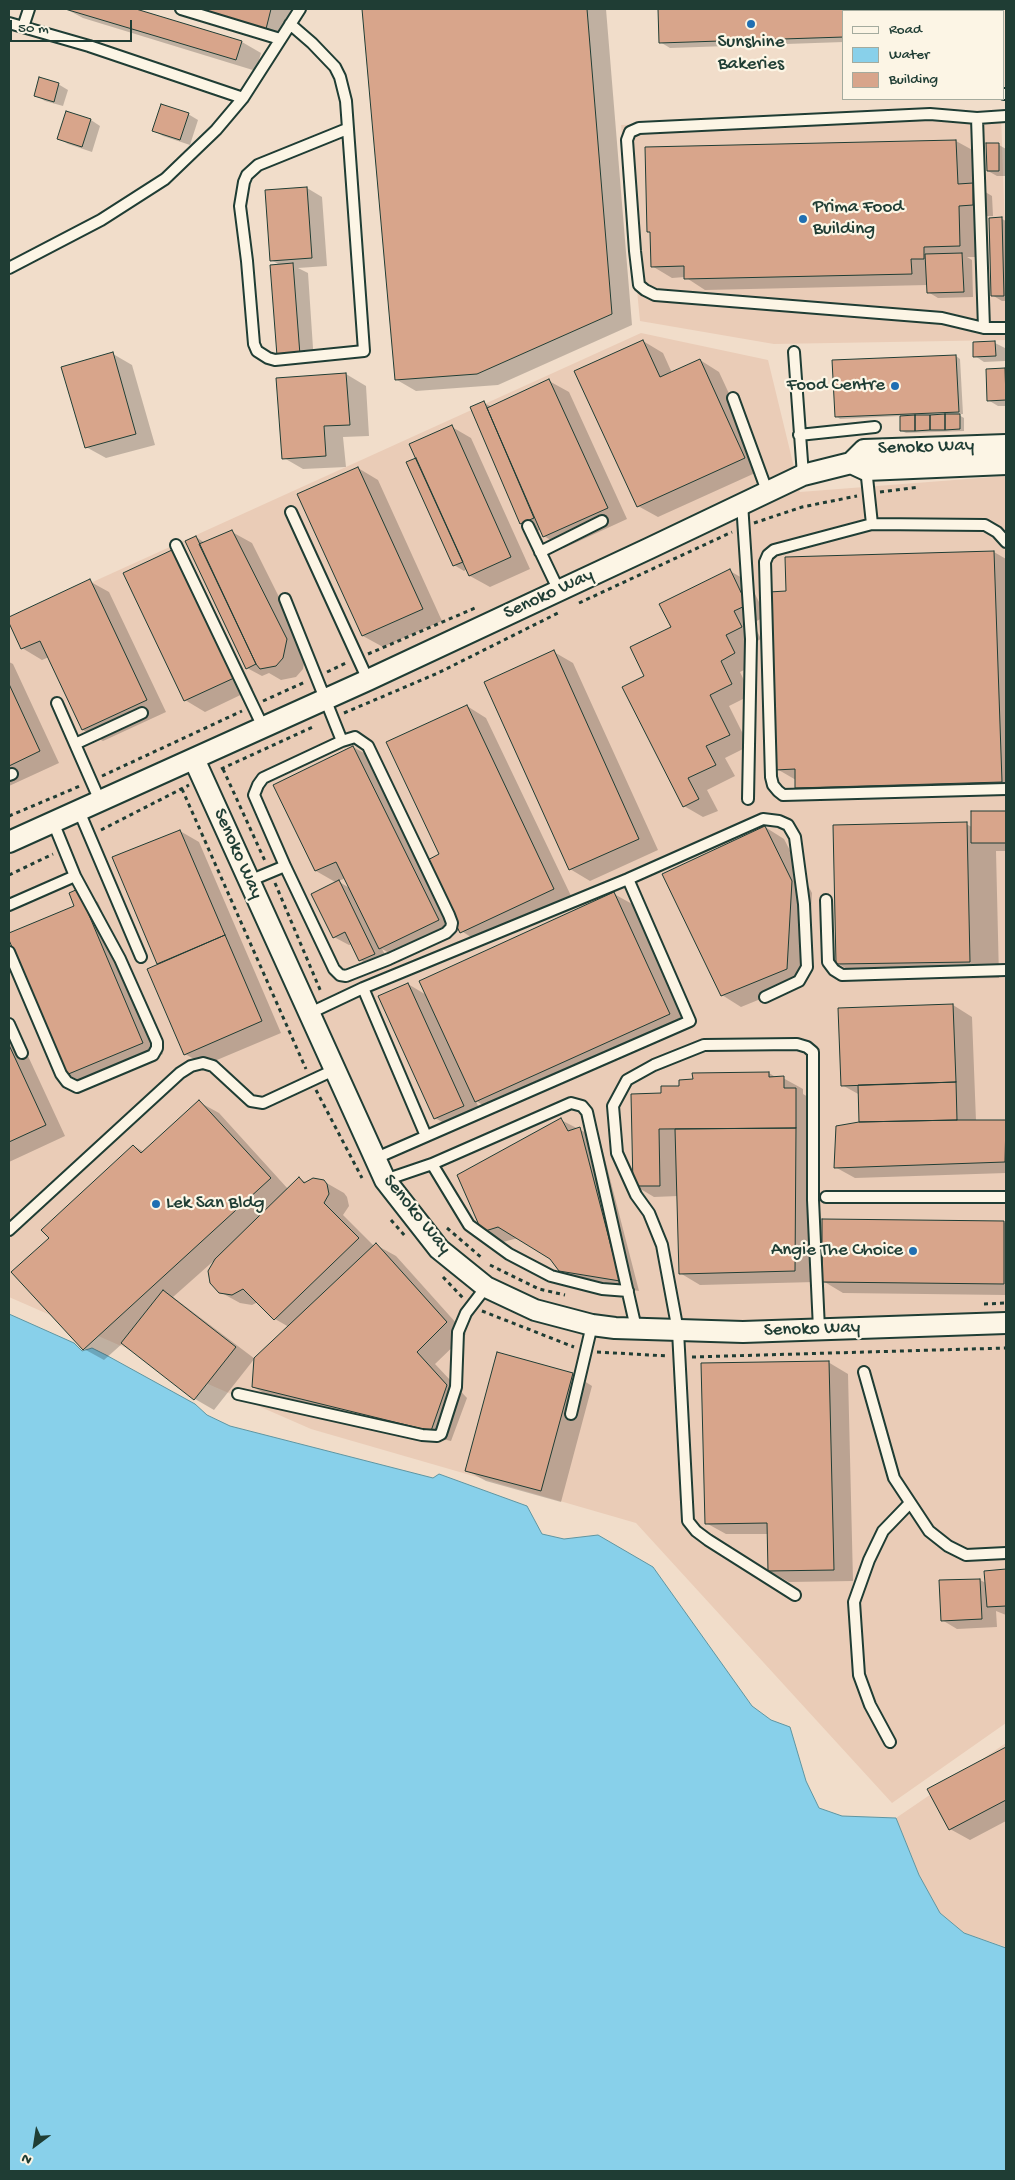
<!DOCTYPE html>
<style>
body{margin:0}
#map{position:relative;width:1015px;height:2180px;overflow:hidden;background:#f1ddca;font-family:"Gochi Hand",sans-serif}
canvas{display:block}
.frame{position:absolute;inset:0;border:10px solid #1f3d34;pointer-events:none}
.legend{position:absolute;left:842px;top:10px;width:162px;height:90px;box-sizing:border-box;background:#fcf5e5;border:1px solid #a4ab9e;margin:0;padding:6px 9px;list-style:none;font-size:15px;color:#1f3d34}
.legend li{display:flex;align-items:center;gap:10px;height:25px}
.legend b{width:25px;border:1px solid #a4ab9e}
.north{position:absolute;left:10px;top:2120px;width:50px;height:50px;-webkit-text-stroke:4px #fcf5e5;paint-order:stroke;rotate:211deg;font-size:14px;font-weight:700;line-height:20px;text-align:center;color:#1f3d34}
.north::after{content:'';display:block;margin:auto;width:18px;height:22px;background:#1f3d34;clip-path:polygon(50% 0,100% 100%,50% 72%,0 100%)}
.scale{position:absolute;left:10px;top:20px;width:122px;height:22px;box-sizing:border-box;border:2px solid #1f3d34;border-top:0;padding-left:6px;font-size:15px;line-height:18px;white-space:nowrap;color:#1f3d34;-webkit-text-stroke:4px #fcf5e5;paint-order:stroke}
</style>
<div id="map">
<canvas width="1015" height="2180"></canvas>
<div class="frame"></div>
<ul class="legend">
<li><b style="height:6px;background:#fcf5e5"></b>Road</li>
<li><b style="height:14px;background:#88d0ea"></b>Water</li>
<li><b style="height:14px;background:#d8a58b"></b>Building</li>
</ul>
<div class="north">N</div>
<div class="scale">50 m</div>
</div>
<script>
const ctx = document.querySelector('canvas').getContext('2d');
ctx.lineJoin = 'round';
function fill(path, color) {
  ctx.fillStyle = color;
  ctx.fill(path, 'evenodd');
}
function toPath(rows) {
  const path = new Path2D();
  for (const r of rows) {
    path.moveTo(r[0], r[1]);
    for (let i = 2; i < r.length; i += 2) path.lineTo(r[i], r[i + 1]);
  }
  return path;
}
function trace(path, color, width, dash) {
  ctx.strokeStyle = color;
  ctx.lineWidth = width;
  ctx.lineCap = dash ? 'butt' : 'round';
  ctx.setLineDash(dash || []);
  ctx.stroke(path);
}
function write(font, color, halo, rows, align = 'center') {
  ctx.font = font + ' "Gochi Hand",sans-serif';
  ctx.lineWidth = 4.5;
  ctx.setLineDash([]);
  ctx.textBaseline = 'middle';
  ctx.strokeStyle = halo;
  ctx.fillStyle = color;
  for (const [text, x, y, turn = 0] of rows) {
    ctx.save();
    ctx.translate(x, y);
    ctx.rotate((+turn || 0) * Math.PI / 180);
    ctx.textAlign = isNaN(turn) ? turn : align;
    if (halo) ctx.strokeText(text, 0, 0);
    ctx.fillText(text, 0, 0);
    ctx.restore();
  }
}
fill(toPath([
 [1001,114,1006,261,1006,340,774,344,640,321,621,125],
 [641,333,768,360,800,492,1006,476,1006,1723,892,1803,636,1523,311,1429,9,1297,9,620],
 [1006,1743,1006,1947,964,1933,940,1913,919,1875,896,1818]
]), '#eaccb7');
const water = toPath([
 [9,1314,74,1343,82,1351,92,1348,106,1355,195,1404,207,1415,230,1426,433,1478,439,1474,527,1506,542,1534,564,1539,598,1535,653,1567,752,1706,771,1720,790,1727,806,1781,819,1808,842,1816,896,1818,919,1875,940,1913,964,1933,1006,1948,1006,2171,9,2171,9,1314]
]);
fill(water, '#88d0ea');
trace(water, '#5e95a1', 1);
fill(toPath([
 [66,9,131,9,242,42,261,53,256,71,83,18],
 [174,9,294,9,286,39],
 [364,9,606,9,632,325,498,385,416,391,397,380],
 [659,9,923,9,923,11,844,11,844,42,670,48,660,42],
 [58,84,68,90,63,106,45,101,35,95],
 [67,112,91,120,100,126,92,152,68,144,58,138],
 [188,114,198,120,190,145,163,136,154,131],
 [956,141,976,152,977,187,992,196,993,216,978,216,979,257,967,257,972,260,973,297,938,298,928,292,928,285,705,290,685,277,672,278,652,266,651,233,648,231,646,148],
 [999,145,1006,149,1006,176,997,176,988,171],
 [307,188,322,197,327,266,298,268,308,273,314,363,293,364,279,356,280,265,271,260],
 [1002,219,1006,221,1006,301,1002,301,992,295],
 [643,341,663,353,672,373,700,360,719,372,764,469,658,517,638,506],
 [995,343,1005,348,1005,361,984,362,975,356],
 [113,354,132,365,155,445,106,458,86,447],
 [956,356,960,359,963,414,957,414,964,418,964,431,906,433,902,431,901,416,840,419,836,416],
 [1005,369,1006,370,1006,406,998,406,988,400],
 [346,374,366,386,369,436,343,437,346,467,303,469,284,458],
 [549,381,569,392,627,519,564,548,544,536,541,529,536,532,521,523,484,403,492,407],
 [452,427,471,438,530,569,490,587,470,576,467,569,464,571,454,565],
 [358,468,378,480,442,621,383,647,363,636],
 [232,532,252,543,306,651,303,669,296,677,281,680,269,673,262,676,247,668,196,537,205,543],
 [172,551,192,563,253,689,205,712,185,700,125,574],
 [994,552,1006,559,1006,793,816,799,796,787,796,780,777,769,788,593],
 [730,571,749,582,766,616,753,623,761,639,745,647,754,665,740,672,751,695,729,706,749,746,725,758,735,776,707,790,718,811,703,817,684,806,646,677,673,628],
 [89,581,109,592,166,712,103,741,83,730,49,657,42,660,22,648,9,620,9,618],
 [554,652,573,663,658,850,590,881,570,869],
 [9,662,13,664,59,763,9,786],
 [467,706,486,718,573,900,480,943,460,930,400,959,382,949,389,962,375,969,360,960,352,944,349,945,334,937,337,883,316,871,274,785,353,747,373,758,453,920,441,855],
 [346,878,351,889,338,881],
 [972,812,1006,812,1006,851,996,851,999,978,866,980,837,963,966,824,972,827],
 [765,827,784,839,812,893,807,980,741,1007,722,995],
 [180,831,199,842,281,1033,205,1065,185,1054,159,965,114,858],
 [78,891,98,902,163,1054,87,1085,67,1074,9,937,9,935,76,906],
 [614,894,634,905,689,1025,496,1113,476,1101,483,1117,455,1129,435,1118,408,984,428,996],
 [953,1005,972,1017,976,1121,1006,1121,1006,1173,855,1178,835,1167,861,1123,860,1095,842,1085],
 [9,1015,65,1136,9,1162],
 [769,1073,777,1078,783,1078,803,1089,803,1094,815,1101,815,1282,700,1285,680,1273,678,1196,654,1197,634,1185,662,1095,681,1087],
 [199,1102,219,1113,288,1189,299,1178,307,1183,323,1181,344,1193,347,1197,349,1206,343,1215,374,1246,376,1245,396,1256,466,1334,435,1364,467,1398,451,1441,273,1398,253,1387,255,1358,214,1410,195,1399,123,1343,104,1360,84,1349,50,1238,134,1146,144,1152],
 [218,1257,210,1271,220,1292,240,1303,252,1305,258,1302,275,1319,289,1327,255,1359,173,1297],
 [561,1120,600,1140,639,1291,580,1282,560,1270,551,1259,518,1238,503,1242,483,1231],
 [1004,1222,1006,1224,1006,1295,843,1293,823,1281],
 [828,1362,848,1374,853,1581,789,1582,769,1571,768,1534,726,1534,706,1523],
 [573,1374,592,1386,561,1502,486,1481,466,1470],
 [1006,1571,1006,1615,996,1611,997,1627,957,1629,942,1620,980,1580,986,1583,985,1572],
 [1006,1749,1006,1821,970,1840,950,1829,929,1790]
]), '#0003');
const building = toPath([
 [65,9,136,9,242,41,236,60,65,9],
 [193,9,271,9,266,29,193,9],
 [362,9,587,9,612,314,477,374,395,380,362,9],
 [658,9,913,9,914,11,844,11,844,37,659,43,658,9],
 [39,77,59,83,54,102,34,96,39,77],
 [161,104,189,113,180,140,152,131,161,104],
 [66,111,91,119,82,147,57,139,66,111],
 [956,140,958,184,973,183,973,205,959,206,960,246,924,247,924,259,911,259,912,274,684,279,684,266,651,267,650,232,647,232,645,147,956,140],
 [986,143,999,143,999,171,987,171,986,143],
 [307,187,312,258,270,261,265,190,307,187],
 [1002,217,1004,296,991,296,989,218,1002,217],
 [962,253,964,292,927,293,925,254,962,253],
 [293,263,300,355,277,356,270,265,293,263],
 [643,340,660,377,700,359,745,458,637,507,574,371,643,340],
 [995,341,996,356,973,357,973,342,995,341],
 [113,352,136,434,85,448,61,367,113,352],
 [956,355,959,412,835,417,832,360,956,355],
 [1005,368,1006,400,987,401,986,369,1005,368],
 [346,373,350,425,324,426,326,456,282,459,276,378,346,373],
 [549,379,608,508,543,537,487,408,549,379],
 [484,401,534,518,520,524,470,407,484,401],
 [945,414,960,414,960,429,945,430,945,414],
 [945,414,945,430,930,430,930,415,945,414],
 [915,415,930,415,930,430,915,431,915,415],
 [915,415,915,431,900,431,900,416,915,415],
 [452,425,511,557,469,576,409,444,452,425],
 [416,458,463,562,453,566,406,462,416,458],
 [358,467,423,609,362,636,297,494,358,467],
 [232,530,287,639,283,658,276,666,260,669,256,664,199,544,232,530],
 [196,536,256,664,246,669,185,541,196,536],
 [172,550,234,678,184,701,123,573,172,550],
 [994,551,1002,782,795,788,795,769,775,770,769,592,786,591,785,557,994,551],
 [730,569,747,605,734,611,742,627,726,635,735,653,721,661,732,684,710,695,730,735,706,746,716,765,688,778,699,799,683,807,622,687,644,676,630,647,671,627,659,604,730,569],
 [90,579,147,700,82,730,40,641,21,649,9,623,9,617,90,579],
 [554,650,639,839,569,870,484,682,554,650],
 [9,684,40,751,9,766,9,684],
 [467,705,554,889,460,933,426,861,439,854,386,742,467,705],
 [353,746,439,920,379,949,336,862,315,871,273,785,353,746],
 [971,811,1006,811,1006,843,971,843,971,811],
 [967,822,970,962,836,964,833,825,967,822],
 [765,826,792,881,787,969,721,996,662,874,765,826],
 [180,830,225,935,157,964,112,857,180,830],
 [339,880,375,954,359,961,345,932,333,938,311,894,339,880],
 [78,889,143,1043,66,1075,9,940,9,933,74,906,69,893,78,889],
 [614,892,670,1014,475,1102,419,981,614,892],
 [225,935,262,1021,184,1055,147,969,225,935],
 [408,983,464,1106,434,1119,378,996,408,983],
 [953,1004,956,1082,841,1086,838,1008,953,1004],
 [9,1045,46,1125,9,1142,9,1045],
 [769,1072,769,1077,784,1076,784,1088,796,1088,796,1128,659,1129,660,1186,633,1186,631,1094,661,1093,661,1086,679,1086,679,1080,693,1079,692,1073,769,1072],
 [956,1082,957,1120,859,1122,858,1085,956,1082],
 [199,1100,271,1178,83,1350,11,1272,49,1238,41,1230,133,1145,141,1153,199,1100],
 [561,1118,568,1131,580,1127,620,1281,559,1271,550,1259,498,1227,482,1232,457,1175,561,1118],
 [957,1120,1006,1120,1005,1162,834,1168,836,1126,859,1122,957,1120],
 [796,1128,795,1271,679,1274,675,1129,796,1128],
 [299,1177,304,1183,313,1178,324,1180,327,1184,329,1194,324,1203,359,1238,274,1320,243,1289,232,1295,219,1293,210,1283,208,1271,215,1259,299,1177],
 [822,1219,1004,1221,1004,1284,822,1282,822,1219],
 [376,1243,447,1322,417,1352,447,1385,431,1431,252,1387,254,1358,376,1243],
 [163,1290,236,1347,194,1400,121,1343,163,1290],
 [497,1352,573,1373,541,1491,465,1471,497,1352],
 [829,1361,834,1570,768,1571,767,1523,705,1524,701,1363,829,1361],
 [1006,1569,1006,1606,987,1607,984,1571,1006,1569],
 [980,1579,982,1619,941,1621,939,1580,980,1579],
 [1006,1747,1006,1800,949,1830,927,1789,1006,1747]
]);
fill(building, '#d8a58b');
trace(building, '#1f3d34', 1);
const lane = toPath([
 [181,9,280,39],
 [954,9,955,11],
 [9,23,89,46,243,98],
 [290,24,312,43,335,67,340,77,346,101,364,351,275,360,268,358,257,351,254,344,247,261,240,206,244,182,247,175,258,165,347,129],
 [23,27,29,9],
 [1004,94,1006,94],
 [1006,116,977,118,930,114,639,128,630,132,627,140,635,251,639,285,645,290,655,295,942,318,984,328,1006,328],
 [977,118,984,328],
 [9,268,101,220,165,179,216,130,243,98,300,9],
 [794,352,803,475],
 [733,398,767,491],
 [799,435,875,427],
 [866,468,872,524],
 [742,503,751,639,748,799],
 [291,512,368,680],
 [528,526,559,591],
 [1006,542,997,532,985,525,872,524,774,550,768,555,765,562,771,777,773,785,778,791,783,795,1006,789],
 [176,545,263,727],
 [540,552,602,521],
 [57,703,100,801],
 [75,744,142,713],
 [9,775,12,774],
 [79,811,141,957],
 [285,866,334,969,340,975,346,976,389,959,446,933,451,928,452,923,449,915,368,746,355,737,342,741],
 [249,881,285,866,254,795,258,785,263,778,342,741,285,599],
 [826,900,828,962,834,970,842,975,1006,970],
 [9,905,75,876,53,822],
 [9,952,61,1074,67,1082,77,1087,153,1055,157,1048,157,1042,120,959,75,876],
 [363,988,426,1136],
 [308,1014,363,988,628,879,763,819,779,821,788,825,795,837,804,904,807,967,799,981,765,997],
 [9,1024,22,1053],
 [374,1159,690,1021,628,879],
 [432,1164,571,1103,582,1106,587,1112,591,1130,636,1328],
 [385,1180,432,1164,469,1225,509,1254,551,1276,602,1289,628,1291],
 [826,1197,1006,1197],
 [9,1230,180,1073,191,1066,203,1063,213,1066,251,1101,263,1103,334,1070],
 [864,1372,894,1478,929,1531,948,1546,966,1555,1006,1553],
 [238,1394,422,1435,437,1436,441,1434,456,1387,458,1332,466,1313,486,1287],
 [571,1414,592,1325],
 [795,1595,708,1540,696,1531,688,1521,678,1331,662,1245,649,1213,636,1195,617,1153,613,1106,627,1080,654,1065,704,1045,797,1044,807,1047,813,1052,813,1200,819,1329],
 [890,1742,870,1705,859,1675,854,1602,869,1560,883,1531,910,1503]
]);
const street = toPath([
 [851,463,866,470,1006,464],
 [194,759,385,1180,439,1249,486,1287,535,1310,592,1325,615,1328,743,1332,1006,1323],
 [9,842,368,680,650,548,803,475,851,463,864,450,1006,445]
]);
trace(lane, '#1f3d34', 14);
trace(street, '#1f3d34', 24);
trace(toPath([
 [880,492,919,487],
 [754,523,802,507,857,496],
 [579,603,732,532],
 [368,654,475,608],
 [327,672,346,663],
 [263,701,305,682],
 [344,713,438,673,558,613],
 [221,769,315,726],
 [223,769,265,861],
 [102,776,242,711],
 [182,789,306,1069],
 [9,816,80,786],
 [101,830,189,785],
 [9,875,53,854],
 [275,883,321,992],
 [316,1090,362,1178],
 [391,1220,405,1236],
 [447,1228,482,1258],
 [490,1265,539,1289,565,1295],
 [443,1277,463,1298],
 [984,1304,1006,1303],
 [482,1311,574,1347],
 [597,1352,668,1356],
 [692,1357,1006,1348]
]), '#1f3d34', 3, [4, 4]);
trace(lane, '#fcf5e5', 10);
trace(street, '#fcf5e5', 20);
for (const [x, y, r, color] of [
 [751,24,5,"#1f6fb2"],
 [803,219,5,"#1f6fb2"],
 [895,386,5,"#1f6fb2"],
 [156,1204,5,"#1f6fb2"],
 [913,1251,5,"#1f6fb2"]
]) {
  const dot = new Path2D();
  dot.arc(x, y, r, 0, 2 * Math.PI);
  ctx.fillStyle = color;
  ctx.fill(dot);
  trace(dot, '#fcf5e5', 2);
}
write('19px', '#1f3d34', '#fcf5e5', [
 ["Sunshine",751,43,"center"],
 ["Bakeries",751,65,"center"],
 ["Prima Food",813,208],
 ["Building",813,230],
 ["Food Centre",885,386,"right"],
 ["Lek San Bldg",166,1204],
 ["Angie The Choice",903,1251,"right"]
], 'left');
write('19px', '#1f3d34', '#fcf5e5', [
 ["Senoko Way",926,448,-2],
 ["Senoko Way",549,595,-25],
 ["Senoko Way",237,854,66],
 ["Senoko Way",416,1215,51],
 ["Senoko Way",812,1330,-2]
]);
</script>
